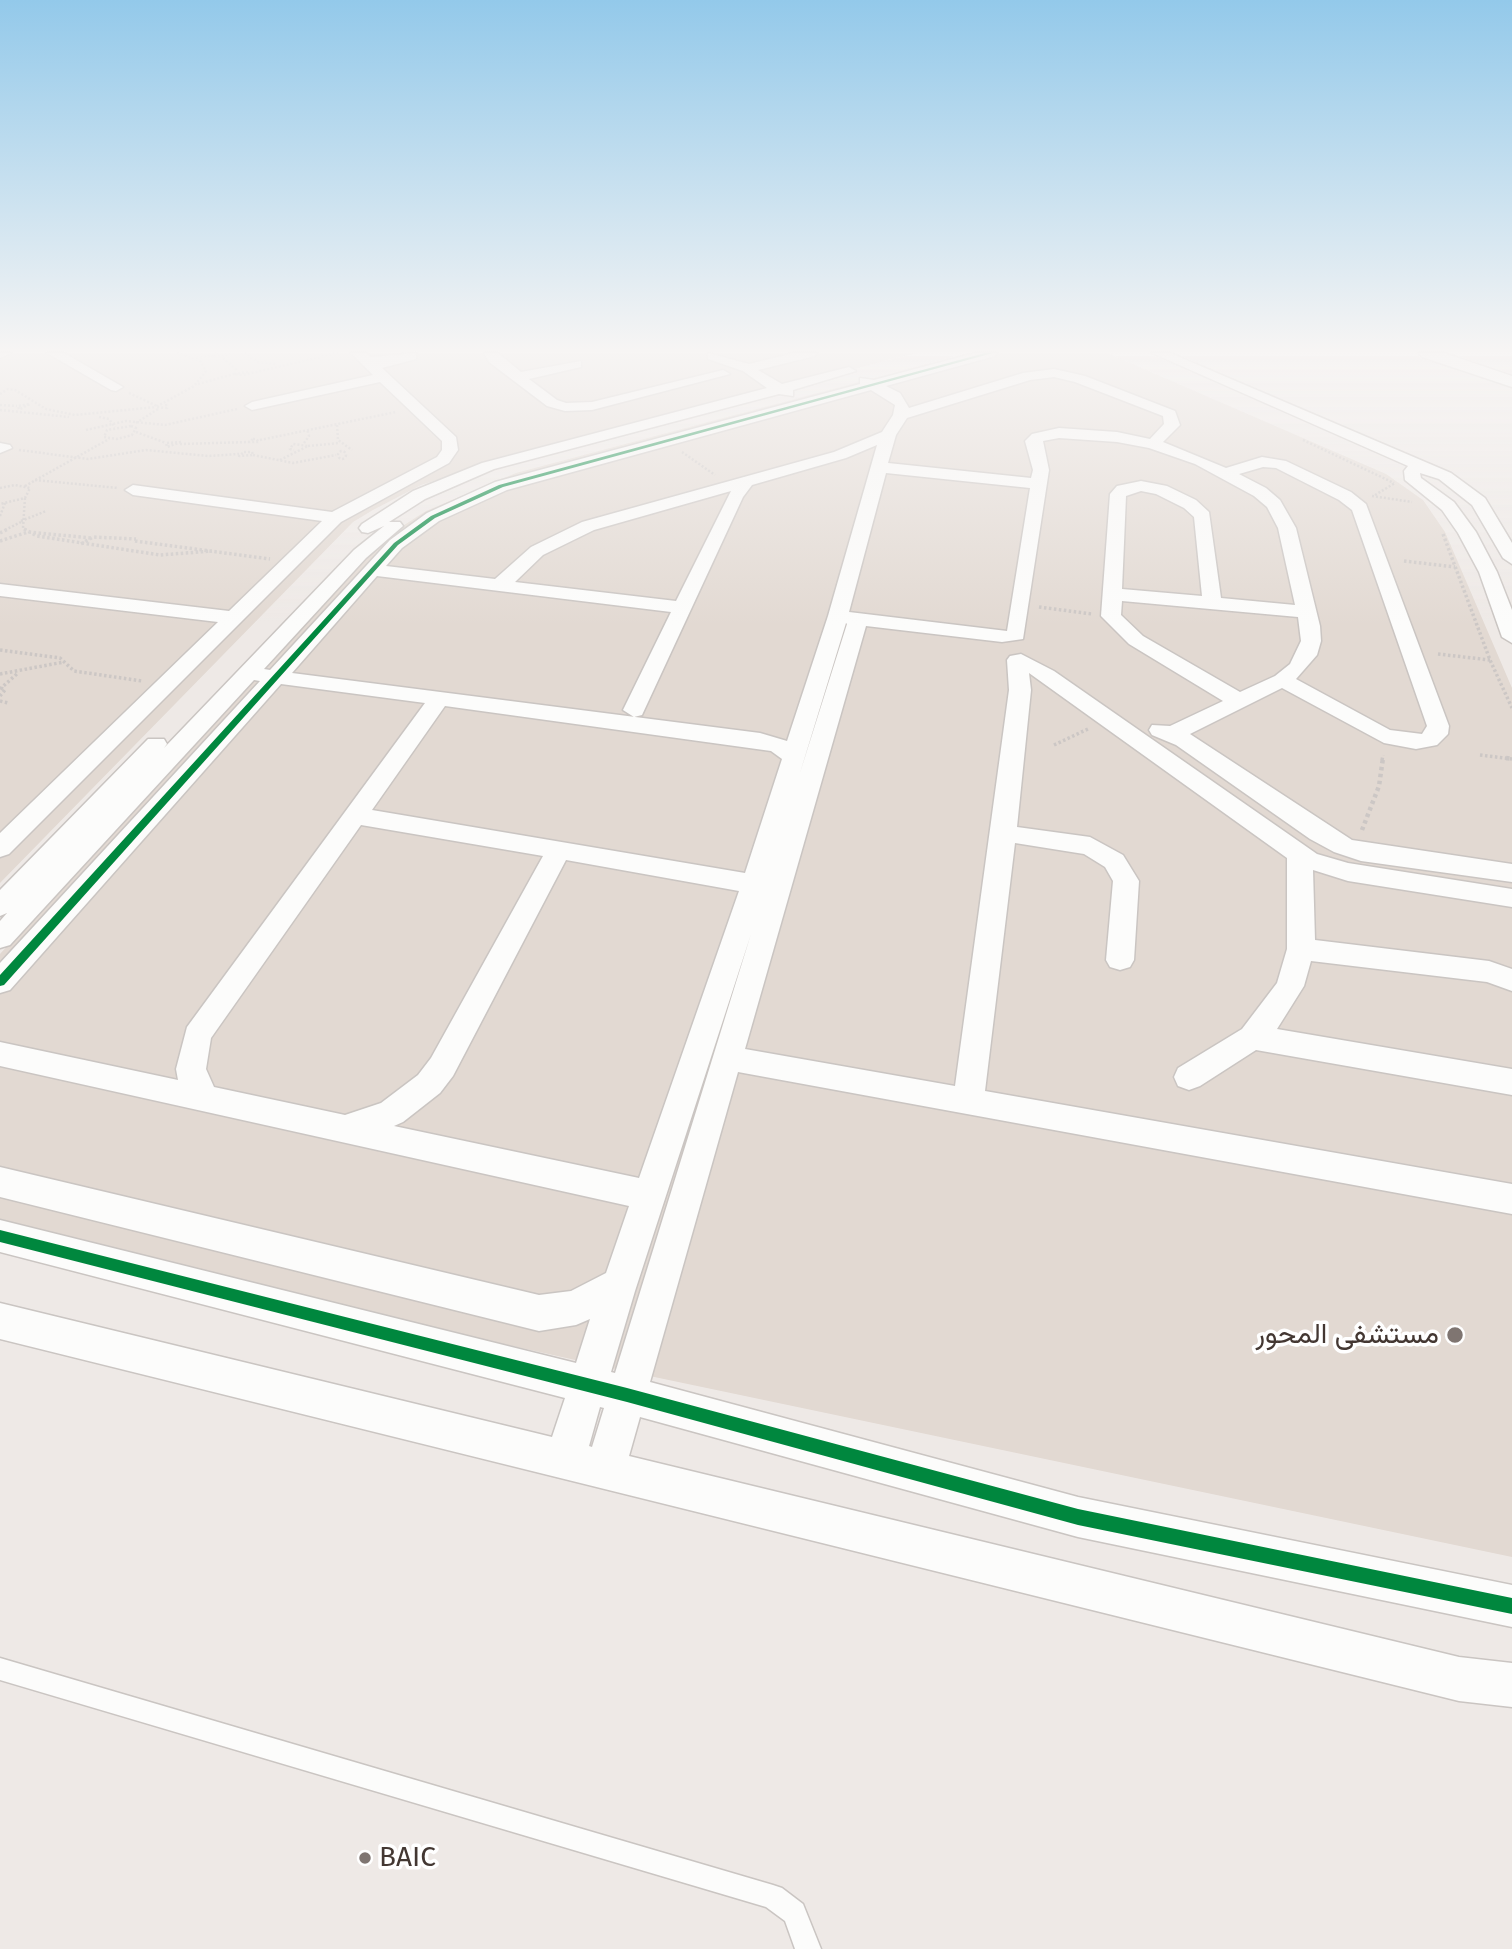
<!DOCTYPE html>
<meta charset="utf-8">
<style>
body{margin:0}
canvas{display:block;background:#eee9e6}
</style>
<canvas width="1512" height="1949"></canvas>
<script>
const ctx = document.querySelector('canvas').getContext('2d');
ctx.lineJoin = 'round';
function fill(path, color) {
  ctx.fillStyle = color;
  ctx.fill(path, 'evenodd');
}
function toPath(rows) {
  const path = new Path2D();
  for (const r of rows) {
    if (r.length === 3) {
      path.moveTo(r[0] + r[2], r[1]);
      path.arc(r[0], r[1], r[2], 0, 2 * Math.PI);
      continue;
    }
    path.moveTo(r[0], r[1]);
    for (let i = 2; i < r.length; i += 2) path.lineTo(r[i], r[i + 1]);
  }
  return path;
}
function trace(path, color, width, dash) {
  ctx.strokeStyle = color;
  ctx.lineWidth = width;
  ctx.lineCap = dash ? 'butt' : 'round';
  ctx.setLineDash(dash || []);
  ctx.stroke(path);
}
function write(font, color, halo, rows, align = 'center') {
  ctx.font = font + ' "Fira Sans",Vazirmatn,sans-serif';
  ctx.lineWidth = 7;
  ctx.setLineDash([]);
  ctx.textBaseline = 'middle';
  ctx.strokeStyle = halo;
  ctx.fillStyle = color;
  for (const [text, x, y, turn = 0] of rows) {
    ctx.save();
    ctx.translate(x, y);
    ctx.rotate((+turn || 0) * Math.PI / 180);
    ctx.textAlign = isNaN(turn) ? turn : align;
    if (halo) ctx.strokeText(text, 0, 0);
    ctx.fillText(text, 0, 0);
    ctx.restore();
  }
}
fill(toPath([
 [0,353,916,353,532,450,421,485,373,510,353,522,0,883],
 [968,353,1107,353,1386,474,1423,500,1445,532,1512,688,1512,1557,602,1366,0,1231,0,954,355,566,384,538,426,511,516,473]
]), '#e2d9d2');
const service = toPath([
 [0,1658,773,1885,782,1888,803,1904,821,1949,795,1949,785,1921,766,1907,0,1680,0,1658]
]);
const minor = toPath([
 [0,353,11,353,0,358,0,353],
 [47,353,64,353,123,387,116,391,111,390,47,353],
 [351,353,366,353,371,357,416,353,416,359,382,368,456,437,458,450,449,463,341,522,9,854,0,857,0,833,218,622,0,596,0,584,229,611,322,521,133,495,125,490,133,485,332,512,437,457,442,450,442,441,380,382,252,410,245,406,252,402,373,375,351,353],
 [484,353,498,353,521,372,581,361,581,367,529,379,557,400,566,403,592,402,723,370,730,374,592,410,565,411,547,406,489,362,484,353],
 [708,353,749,364,794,353,817,353,815,356,758,370,782,384,849,367,856,371,793,390,793,396,779,394,494,469,425,499,389,522,400,522,403,526,366,558,264,669,270,670,390,540,427,513,495,482,860,384,860,378,874,380,975,353,997,353,995,356,886,386,900,393,909,408,1023,373,1054,369,1085,376,1175,411,1180,425,1163,442,1226,468,1262,457,1286,461,1351,492,1366,504,1449,726,1448,734,1437,745,1416,749,1384,743,1282,688,1190,734,1352,840,1512,864,1512,882,1361,861,1334,852,1310,839,1176,745,1152,735,1149,730,1152,725,1170,726,1223,701,1129,644,1101,616,1110,494,1117,486,1141,481,1167,486,1196,500,1209,512,1221,598,1295,605,1278,528,1267,507,1254,496,1195,464,1149,448,1117,442,1059,438,1043,441,1049,470,1023,639,1002,642,866,626,745,1049,955,1086,1009,690,1007,660,1010,656,1021,654,1054,671,1317,854,1348,863,1512,889,1512,907,1348,881,1313,870,1315,940,1489,961,1512,969,1512,991,1487,982,1311,961,1304,986,1277,1029,1512,1069,1512,1095,1256,1050,1200,1086,1189,1090,1178,1086,1174,1077,1178,1068,1242,1029,1277,983,1287,949,1287,858,1029,673,1031,690,1017,827,1090,837,1123,855,1139,881,1134,960,1130,967,1120,970,1110,967,1106,960,1113,881,1105,867,1084,854,1015,843,985,1091,1512,1184,1512,1214,738,1072,650,1382,1078,1497,1512,1585,1512,1627,1078,1537,640,1417,629,1456,1459,1657,1512,1663,1512,1707,1459,1701,0,1339,0,1303,552,1437,565,1398,0,1252,0,1220,576,1363,590,1319,576,1325,539,1331,0,1197,0,1167,539,1295,571,1291,606,1273,629,1206,0,1066,0,1042,178,1080,176,1069,187,1027,425,703,281,684,10,990,0,993,0,963,260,681,254,680,10,945,0,948,0,921,7,913,0,916,0,890,148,739,164,739,167,744,164,748,354,550,384,526,368,533,362,532,359,528,362,524,413,491,482,463,767,388,743,371,708,359,708,353],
 [1054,377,1075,382,1163,416,1164,424,1150,439,1117,432,1059,428,1032,434,1025,441,1033,470,1031,478,888,463,896,435,907,418,1030,380,1054,377],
 [871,390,895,405,893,415,882,432,834,452,582,522,531,547,495,579,386,566,402,548,439,521,507,490,871,390],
 [877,445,828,616,787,741,760,733,292,673,377,576,671,612,623,710,634,717,642,715,743,497,752,485,846,458,877,445],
 [1263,467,1276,468,1339,500,1352,510,1427,726,1422,734,1390,730,1296,679,1317,655,1321,641,1320,626,1296,528,1280,500,1266,488,1239,474,1263,467],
 [886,473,1030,488,1007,631,849,612,886,473],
 [731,491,676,601,515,582,543,555,594,530,731,491],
 [1141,491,1156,494,1184,508,1194,517,1202,596,1122,589,1126,496,1141,491],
 [1122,601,1298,617,1301,641,1290,664,1275,676,1240,692,1143,636,1121,615,1122,601],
 [846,623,847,624,799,776,846,623],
 [445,706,771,751,782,759,745,873,372,810,445,706],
 [361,825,543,856,431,1058,418,1075,381,1103,345,1115,214,1087,206,1069,211,1038,361,825],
 [566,860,739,891,639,1178,394,1126,403,1122,440,1093,453,1076,566,860],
 [751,934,615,1373,611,1372,635,1291,751,934],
 [600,1407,604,1408,592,1447,589,1446,600,1407],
 [1152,353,1170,353,1451,473,1485,498,1512,543,1512,564,1503,558,1472,505,1439,479,1420,473,1421,478,1454,502,1476,532,1497,572,1512,610,1512,643,1502,637,1479,572,1458,533,1442,510,1405,480,1404,471,1408,466,1152,353],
 [0,443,10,445,12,448,0,453,0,443]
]);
const tertiary = toPath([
 [1419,353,1444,353,1512,376,1512,387,1422,357,1419,353]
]);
trace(service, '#cac5c2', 3);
trace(minor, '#cac5c2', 3);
trace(tertiary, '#cac5c2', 3);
trace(toPath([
 [217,353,212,356,222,357,230,353],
 [244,353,258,362,276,364],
 [196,358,212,356],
 [223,358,238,371],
 [248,372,234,374,243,375,338,353],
 [198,384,234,374],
 [129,393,157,406],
 [0,394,8,389,15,390,46,409,75,415,156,407],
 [166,404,167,408,156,407,194,386,206,371,200,361,177,353],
 [0,405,17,406],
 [19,409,18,406,30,404,20,409],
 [0,410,69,417],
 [99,417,109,419,115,427],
 [136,423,158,409],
 [337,425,338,440,352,450],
 [131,426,136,428,132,435,117,439,104,437,107,430,131,426],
 [86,430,126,421,165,425,237,409],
 [136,432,166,443],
 [253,439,256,439,259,442,249,442,253,439],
 [260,440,396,412],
 [1303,440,1394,483],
 [181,442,167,447,166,443,181,442],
 [304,443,309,436,307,429],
 [180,444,249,442],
 [308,446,339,443],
 [19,450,88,459,146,450,208,456,239,454],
 [342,455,4],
 [244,452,252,452,253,455,239,456,244,452],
 [682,452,715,475],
 [253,455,293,463,336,455],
 [280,460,308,446,293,444,290,449,294,450],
 [35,480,118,488],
 [25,486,109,439],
 [0,488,15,485,30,488,25,498,0,504],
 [1375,495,1395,483],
 [1372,496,1412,502],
 [25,498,23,528,27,530],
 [0,516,5,503],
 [21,521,46,511],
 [5,530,21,522]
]), '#ccc7c5', 2.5, [2, 2]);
trace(toPath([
 [24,529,37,536,160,555,212,551],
 [0,533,8,529],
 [1443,534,1490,660,1512,708],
 [0,541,28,532,91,538],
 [135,541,270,559],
 [81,544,93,537,136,539],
 [1404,561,1455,567],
 [1039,607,1092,614],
 [0,650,60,658,74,671,142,681],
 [1438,654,1490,660],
 [0,674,64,662],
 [0,689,18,673],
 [0,696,5,690,1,688],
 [0,701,8,703],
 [1054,745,1090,728],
 [1480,755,1512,759],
 [1382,760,1383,755]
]), '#ccc7c5', 3.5, [2.5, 2.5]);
trace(toPath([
 [1506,758,1512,759],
 [1362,830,1379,786,1383,758]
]), '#ccc7c5', 4.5, [3.5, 3.5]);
fill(service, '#fcfcfb');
fill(minor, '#fcfcfb');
fill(tertiary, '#fcfcfb');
fill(toPath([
 [985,353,993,353,503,487,435,518,398,545,4,985,0,986,0,975,394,543,431,516,499,485,985,353],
 [0,1230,627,1388,1078,1509,1512,1598,1512,1614,1078,1525,627,1402,0,1242,0,1230]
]), '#00873e');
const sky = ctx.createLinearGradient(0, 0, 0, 626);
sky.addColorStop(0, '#93c9ea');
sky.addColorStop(0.56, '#f7f5f4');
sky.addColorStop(1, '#f7f5f400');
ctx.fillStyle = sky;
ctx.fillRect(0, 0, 1512, 626);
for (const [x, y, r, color] of [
 [1455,1335,9,"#7f7571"],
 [365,1858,7,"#7f7571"]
]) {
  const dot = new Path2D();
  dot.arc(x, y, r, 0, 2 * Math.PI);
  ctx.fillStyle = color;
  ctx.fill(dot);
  trace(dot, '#fff', 2.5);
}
write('28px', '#433732', '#fff', [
 ["مستشفى المحور",1439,1335],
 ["BAIC",379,1858,"left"]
], 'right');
</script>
